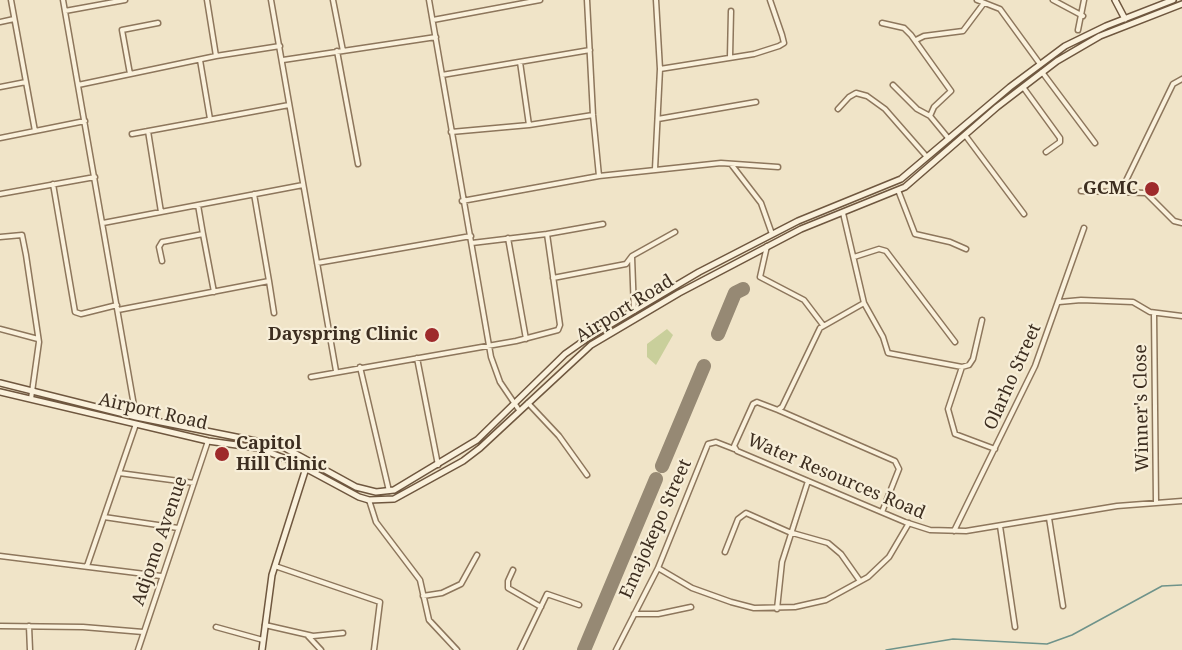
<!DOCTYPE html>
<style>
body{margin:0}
canvas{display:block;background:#f0e4c8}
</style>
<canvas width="1182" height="650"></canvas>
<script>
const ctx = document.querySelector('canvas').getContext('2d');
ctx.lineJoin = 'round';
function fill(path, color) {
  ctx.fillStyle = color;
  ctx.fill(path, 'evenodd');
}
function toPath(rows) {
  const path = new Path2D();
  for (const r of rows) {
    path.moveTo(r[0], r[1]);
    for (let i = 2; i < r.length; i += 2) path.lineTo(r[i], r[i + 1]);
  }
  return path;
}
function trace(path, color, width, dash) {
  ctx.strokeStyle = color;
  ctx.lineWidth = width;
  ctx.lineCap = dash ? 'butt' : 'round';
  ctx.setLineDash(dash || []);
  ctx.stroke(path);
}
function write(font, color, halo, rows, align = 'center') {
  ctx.font = font + ' "Noto Serif",serif';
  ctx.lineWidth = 4.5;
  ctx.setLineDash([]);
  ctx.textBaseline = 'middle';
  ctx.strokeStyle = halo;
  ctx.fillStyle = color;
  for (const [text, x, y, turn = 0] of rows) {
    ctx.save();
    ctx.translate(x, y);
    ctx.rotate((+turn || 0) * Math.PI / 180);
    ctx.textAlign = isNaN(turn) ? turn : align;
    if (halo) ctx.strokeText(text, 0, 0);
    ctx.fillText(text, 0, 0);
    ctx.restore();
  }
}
fill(toPath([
 [667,329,673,335,656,365,647,357,647,344]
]), '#c9cf9b');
trace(toPath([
 [886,650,953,639,1047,644,1072,635,1162,586,1182,585]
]), '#6f938a', 1.5);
trace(toPath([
 [718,334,735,293,743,289],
 [662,466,704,366],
 [584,650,656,479]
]), '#968974', 14);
const street = toPath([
 [11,0,35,131],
 [63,0,136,417],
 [207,0,216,56],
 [271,0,336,371],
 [333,0,343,51],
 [429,0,491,357,500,382,519,410],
 [587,0,593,115,599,176,721,163,778,167],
 [977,0,1000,9,1040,64],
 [1053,0,1083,16],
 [65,11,125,0],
 [433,20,540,0],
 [0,22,14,19],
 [882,23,904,28,911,35,951,91,934,107,930,116,949,139],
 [1078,30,1084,0],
 [916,40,924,36,963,31,984,3],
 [337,51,358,164],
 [730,57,731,11],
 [200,60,210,119],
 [283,60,436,37],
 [520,62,529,125],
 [660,69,754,54,779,46,784,43,782,35,770,0],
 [1042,72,1095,143],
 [130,74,122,30,158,23],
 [442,75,590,50],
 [78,85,216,56,280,46],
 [893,85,917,109,930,116],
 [0,87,26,82],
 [1023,87,1060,138,1060,142,1046,152],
 [838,109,849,97,856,93,867,96,885,109,927,157],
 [658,119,756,102],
 [148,131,161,212],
 [451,132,529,125,593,115],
 [132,134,289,105],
 [965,135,1024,214],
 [0,138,85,121],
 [731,164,761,203,772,234],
 [655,169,660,69,656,0],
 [53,184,75,312,81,314,117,305],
 [898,190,915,234,950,242,966,249],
 [1081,191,1146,193,1174,221,1182,223],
 [1121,191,1173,84,1182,79],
 [0,194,95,177],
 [462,201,599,176],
 [198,205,203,234],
 [843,213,864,303,883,337,888,353,962,367,969,365,973,359,982,320],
 [103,223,303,185],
 [547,234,603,224],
 [0,237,22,235,26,255,39,342,31,399],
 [508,238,526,339],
 [767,246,760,277,804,300,823,325],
 [632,257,634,311],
 [854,257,879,249,886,251,955,342],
 [162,261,159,247,162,242,203,234,214,292],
 [317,263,471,236],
 [553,278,626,264,632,256,675,232],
 [269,281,274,313],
 [1059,302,1081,300,1133,302,1150,312,1182,316],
 [118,310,269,281,254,194],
 [1154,313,1156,502],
 [0,329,38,339],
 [417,358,438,465],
 [360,367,389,491],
 [962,367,948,409,955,434,995,449],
 [311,377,516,341,558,330,560,325,547,234,472,243],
 [528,403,559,436,587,475],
 [779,409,782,407,820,328,864,303],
 [119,473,194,483],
 [369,500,376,522,420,580,429,620,457,650],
 [882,512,899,469,895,461,778,410,757,402,753,404,734,446,737,451,905,522,930,530,966,531,1117,506,1182,501],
 [104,517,178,528],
 [1049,518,1063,606],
 [1000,526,1015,627],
 [954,531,1035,366,1084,228],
 [725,552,738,519,746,513,789,532,828,543,841,554,860,581],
 [0,556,161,576],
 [87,566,136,424],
 [275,566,380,602,374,650],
 [658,568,692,588,731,602,754,608,795,607,826,600,868,577,889,557,909,523],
 [513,570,508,581,508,588,541,607],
 [423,596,442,593,461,584,477,555],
 [777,609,782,562,808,481],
 [634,614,658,614,691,607],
 [265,625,313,636,343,633],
 [0,626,83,627,143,632],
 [29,626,30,650],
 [216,627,263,640],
 [308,636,321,650],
 [138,650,208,441],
 [520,650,547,594,579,605],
 [616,650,658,568,708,444,716,442,734,449]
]);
const secondary = toPath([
 [1115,0,1125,19],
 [0,383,136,417,271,444,285,448,356,487,376,492,394,490,477,440,565,354,589,337,699,272,798,221,901,179,1010,87,1065,46,1106,26,1173,0],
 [0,392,208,441,258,448,294,462,359,497,369,500,394,499,463,461,480,448,591,345,679,293,801,229,905,187,997,107,1057,61,1100,36,1182,4],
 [262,650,272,575,306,468]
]);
trace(street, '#8d765c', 7);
trace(secondary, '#6f573f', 8);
trace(street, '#faf1dc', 4);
trace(secondary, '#faf1dc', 5);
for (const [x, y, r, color] of [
 [1152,189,8,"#9e2a2b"],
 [432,335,8,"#9e2a2b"],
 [222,454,8,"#9e2a2b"]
]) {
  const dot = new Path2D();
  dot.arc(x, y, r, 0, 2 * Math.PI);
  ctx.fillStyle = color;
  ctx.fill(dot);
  trace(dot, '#f7eed8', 2);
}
write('bold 18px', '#3d2e20', '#f7eed8', [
 ["GCMC",1138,189],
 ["Dayspring Clinic",418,335],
 ["Capitol",236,444,"left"],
 ["Hill Clinic",236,465,"left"]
], 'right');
write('18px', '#3d2e20', '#f7eed8', [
 ["Airport Road",625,309,-32],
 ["Olarho Street",1013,377,-66],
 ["Winner's Close",1142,408,-91],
 ["Airport Road",153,412,13],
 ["Water Resources Road",836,477,23],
 ["Emajokepo Street",656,529,-66],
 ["Adjomo Avenue",160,541,-71]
]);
</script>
